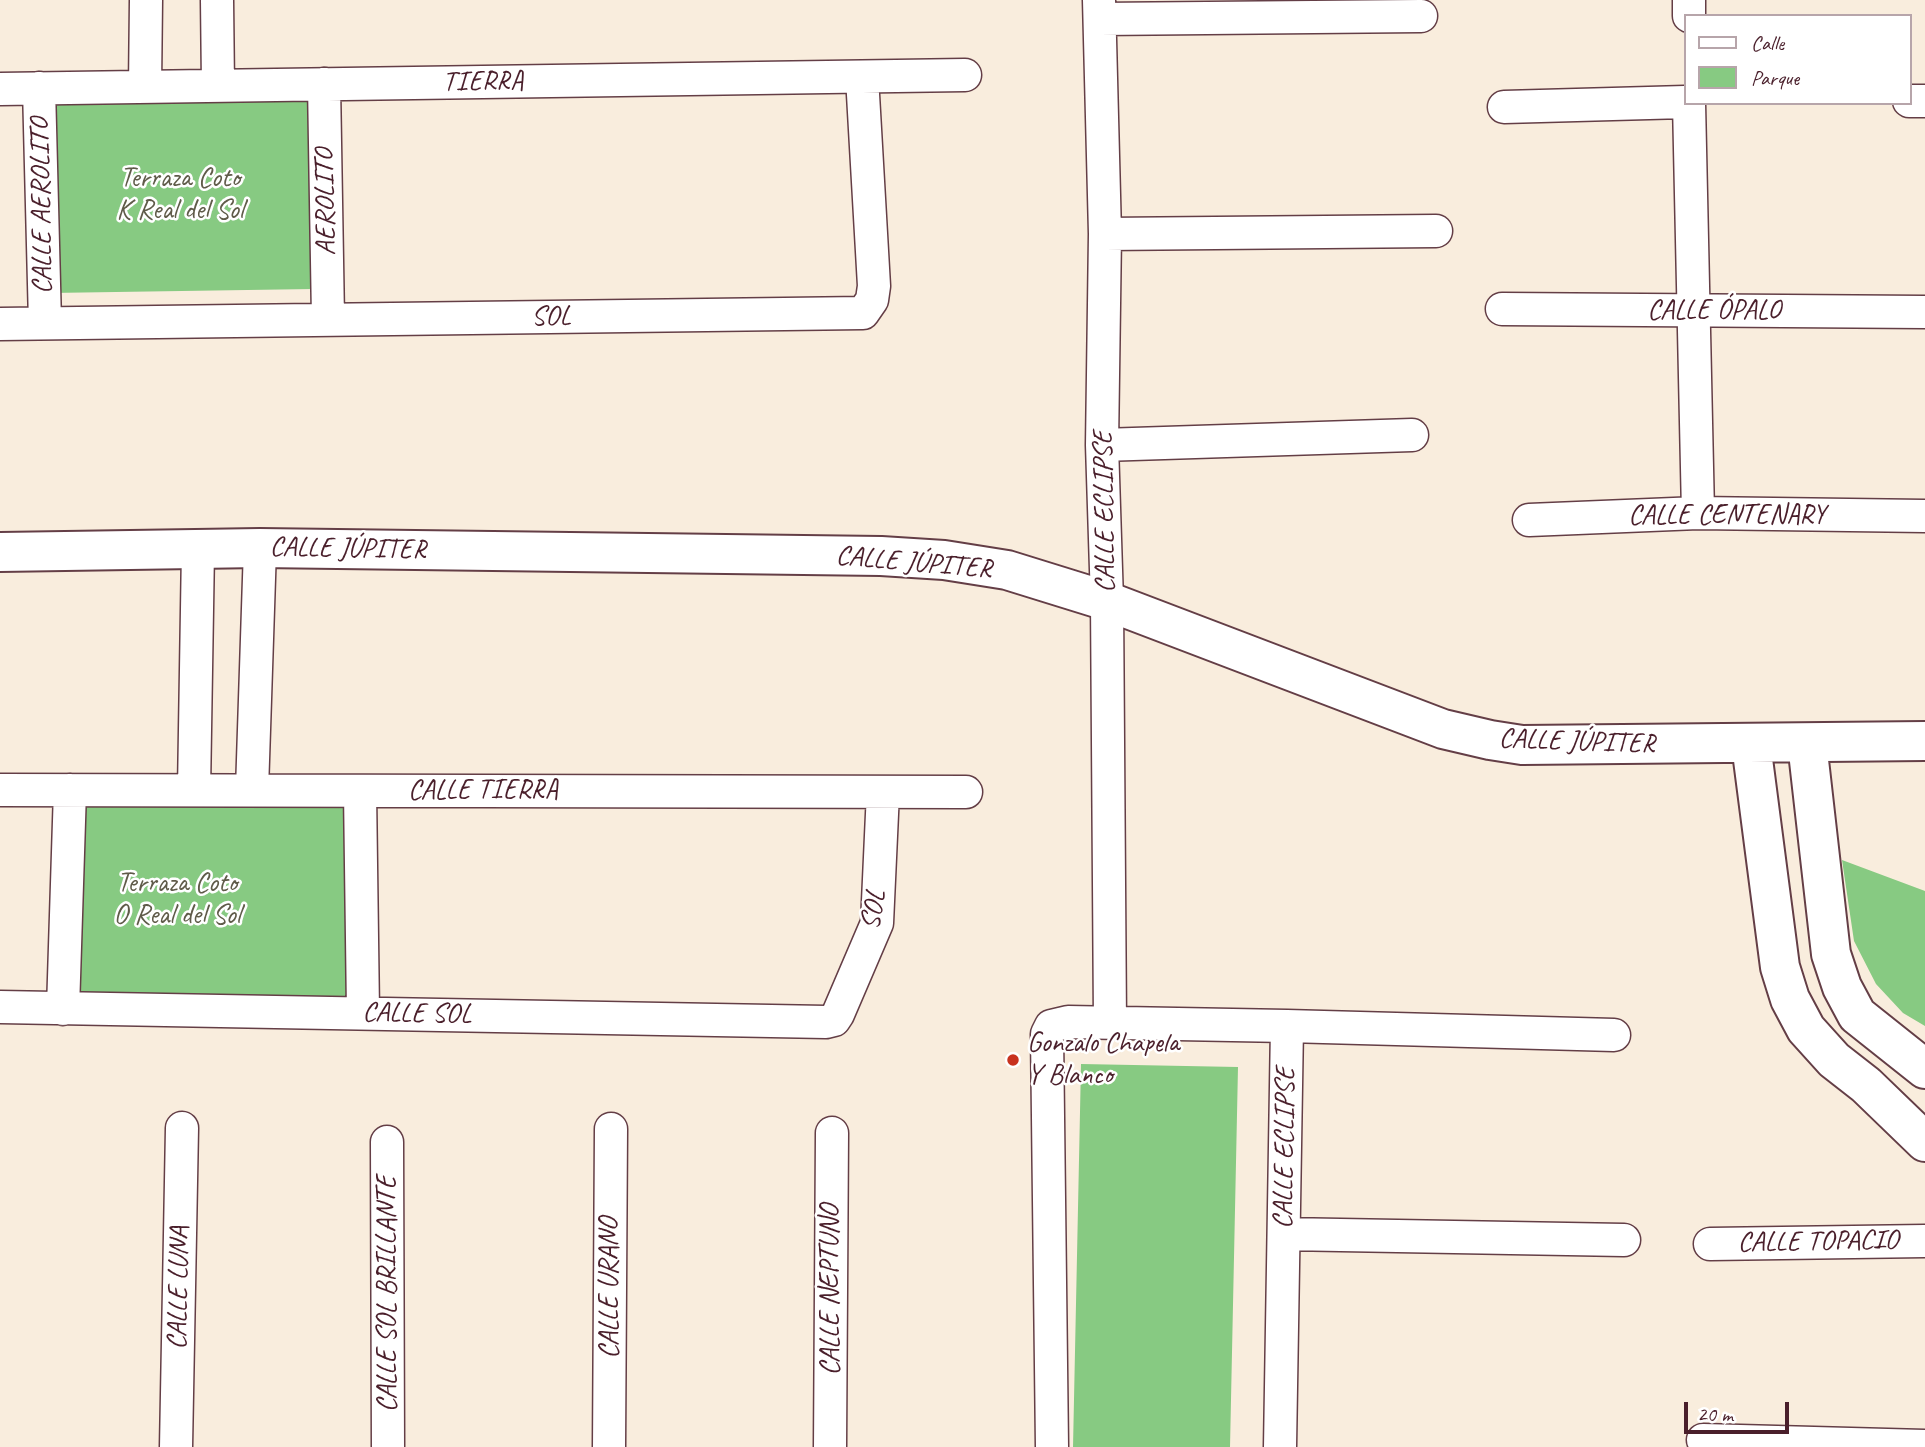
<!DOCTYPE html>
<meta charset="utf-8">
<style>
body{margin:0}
#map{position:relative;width:1925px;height:1447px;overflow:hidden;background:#f9eddd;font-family:Caveat,sans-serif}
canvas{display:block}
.legend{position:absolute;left:1684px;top:14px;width:228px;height:91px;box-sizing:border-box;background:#fff;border:2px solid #b7a5aa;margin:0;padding:9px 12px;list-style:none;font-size:21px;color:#4a1f2b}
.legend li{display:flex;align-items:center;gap:14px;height:35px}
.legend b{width:35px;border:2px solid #b7a5aa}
.scale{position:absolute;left:1684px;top:1402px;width:105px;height:32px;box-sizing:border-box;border:4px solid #4a1f2b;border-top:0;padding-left:9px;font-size:21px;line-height:24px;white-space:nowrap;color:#4a1f2b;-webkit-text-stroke:5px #fff;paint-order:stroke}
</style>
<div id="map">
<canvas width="1925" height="1447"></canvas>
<ul class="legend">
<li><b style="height:9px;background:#fff"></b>Calle</li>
<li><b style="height:19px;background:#87ca82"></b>Parque</li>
</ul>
<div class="scale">20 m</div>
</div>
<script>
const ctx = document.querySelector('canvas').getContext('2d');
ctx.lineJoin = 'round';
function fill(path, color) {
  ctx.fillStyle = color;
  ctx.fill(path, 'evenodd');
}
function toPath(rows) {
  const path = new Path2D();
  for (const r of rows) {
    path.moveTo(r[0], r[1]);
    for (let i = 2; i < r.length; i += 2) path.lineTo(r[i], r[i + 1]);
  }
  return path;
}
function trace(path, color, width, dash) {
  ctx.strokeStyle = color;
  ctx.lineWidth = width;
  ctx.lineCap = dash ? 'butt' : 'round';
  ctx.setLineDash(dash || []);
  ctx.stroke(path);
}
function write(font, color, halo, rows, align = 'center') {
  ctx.font = font + ' Caveat,sans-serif';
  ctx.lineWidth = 5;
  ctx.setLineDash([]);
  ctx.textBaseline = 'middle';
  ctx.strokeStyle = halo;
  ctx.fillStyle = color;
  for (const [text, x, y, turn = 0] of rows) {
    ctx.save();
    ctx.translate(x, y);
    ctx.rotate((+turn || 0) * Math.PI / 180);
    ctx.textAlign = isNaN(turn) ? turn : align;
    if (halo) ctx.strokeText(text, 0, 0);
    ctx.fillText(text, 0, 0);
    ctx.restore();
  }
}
fill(toPath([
 [310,97,313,289,50,293,47,102],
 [70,790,360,791,363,1012,63,1009],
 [1842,860,1925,891,1925,1026,1903,1013,1876,984,1854,941],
 [1081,1064,1238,1067,1230,1447,1073,1447]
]), '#87ca82');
const minor = toPath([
 [217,0,218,86],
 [1099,0,1105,234,1102,445,1107,601,1110,1023],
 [1689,16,1689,0],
 [1100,19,1421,16],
 [324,84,328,319],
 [145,87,146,0],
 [39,88,45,323],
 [0,89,965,75],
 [1909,101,1925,101],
 [1689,103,1698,513],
 [1504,107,1685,102],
 [1105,234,1436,231],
 [1502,309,1925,312],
 [0,324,863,313,872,300,874,286,862,77],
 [1102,445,1412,435],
 [1529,520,1698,513,1925,516],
 [0,790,966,792],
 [194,790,198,549],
 [252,790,260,548],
 [360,791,363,1012],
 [0,1007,826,1022,834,1020,838,1014,877,923,883,792],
 [63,1009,70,790],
 [387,1142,388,1447],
 [1284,1234,1624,1240],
 [1710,1244,1925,1241],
 [1703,1440,1925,1446],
 [176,1447,182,1128],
 [609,1447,611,1129],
 [830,1447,832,1133],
 [1052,1447,1047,1034,1051,1026,1068,1022,1287,1026,1614,1035],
 [1280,1447,1287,1026]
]);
const tertiary = toPath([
 [0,552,260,548,881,556,944,560,1007,570,1107,601,1443,729,1490,740,1522,745,1925,741],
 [1807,743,1831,954,1842,987,1857,1015,1925,1069],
 [1751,744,1780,967,1790,999,1806,1029,1834,1060,1866,1085,1925,1142]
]);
trace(minor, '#643e46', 35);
trace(tertiary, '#643e46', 42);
trace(minor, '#fff', 32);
trace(tertiary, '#fff', 38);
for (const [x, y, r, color] of [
 [1013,1060,7,"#c8321e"]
]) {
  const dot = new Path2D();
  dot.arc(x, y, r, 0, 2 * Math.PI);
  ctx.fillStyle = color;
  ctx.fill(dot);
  trace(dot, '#fff', 2.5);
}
write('28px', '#4a1f2b', '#fff', [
 ["TIERRA",483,82,-1],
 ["AEROLITO",326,202,-91],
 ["CALLE AEROLITO",42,206,-91],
 ["CALLE ÓPALO",1714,311],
 ["SOL",551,317,-1],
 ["CALLE ECLIPSE",1105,512,-91],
 ["CALLE CENTENARY",1727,516],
 ["CALLE JÚPITER",348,549,1],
 ["CALLE JÚPITER",914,563,5],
 ["CALLE JÚPITER",1577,742,2],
 ["CALLE TIERRA",483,791],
 ["SOL",874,910,-80],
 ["CALLE SOL",417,1014,1],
 ["CALLE ECLIPSE",1285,1148,-89],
 ["CALLE TOPACIO",1818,1242,-1],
 ["CALLE LUNA",179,1288,-89],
 ["CALLE URANO",610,1288,-90],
 ["CALLE NEPTUNO",831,1290,-90],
 ["CALLE SOL BRILLANTE",388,1294,-90]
]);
write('28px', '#5f5b49', '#fff', [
 ["Terraza Coto",180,179],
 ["K Real del Sol",180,211],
 ["Terraza Coto",177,884],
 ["O Real del Sol",177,916]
]);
write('28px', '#4a1f2b', '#fff', [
 ["Gonzalo Chapela",1027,1044],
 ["Y Blanco",1027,1076]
], 'left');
</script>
